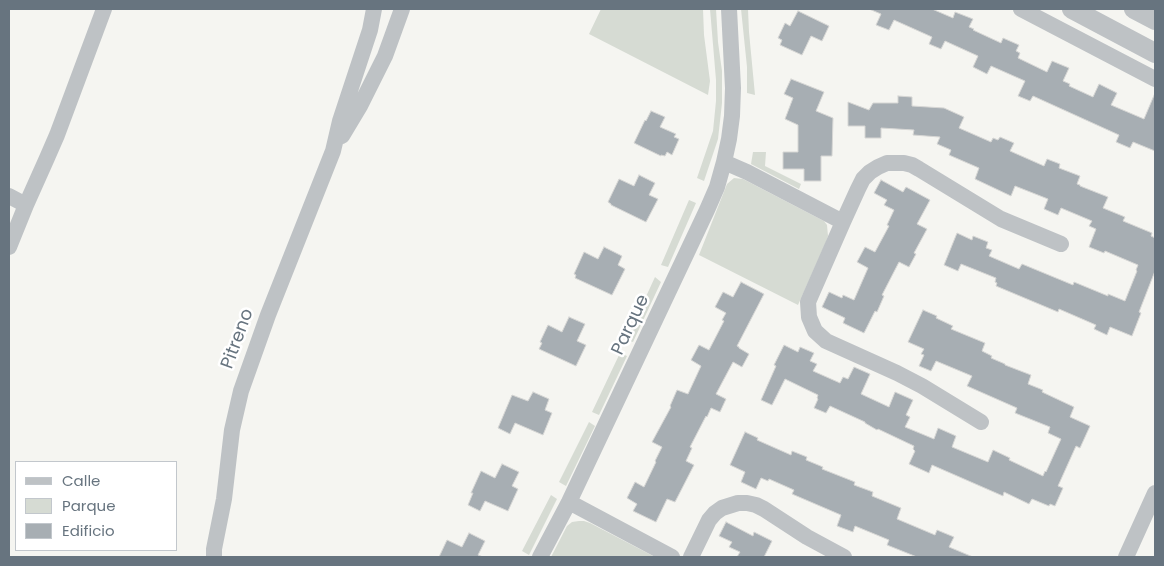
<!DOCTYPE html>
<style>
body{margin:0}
#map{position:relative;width:1164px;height:566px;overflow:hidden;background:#f5f5f1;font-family:Poppins,sans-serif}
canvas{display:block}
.frame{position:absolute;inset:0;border:10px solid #67747f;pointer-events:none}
.legend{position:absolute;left:15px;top:461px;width:162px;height:90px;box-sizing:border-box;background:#fff;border:1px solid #c2c7cc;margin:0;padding:6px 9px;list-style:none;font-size:15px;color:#67747f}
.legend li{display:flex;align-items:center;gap:10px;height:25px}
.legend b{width:25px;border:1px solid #c2c7cc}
</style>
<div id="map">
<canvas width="1164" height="566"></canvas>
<div class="frame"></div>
<ul class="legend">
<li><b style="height:6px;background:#bec2c5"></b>Calle</li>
<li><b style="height:14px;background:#d6dbd3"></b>Parque</li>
<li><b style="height:14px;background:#a7aeb3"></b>Edificio</li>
</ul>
</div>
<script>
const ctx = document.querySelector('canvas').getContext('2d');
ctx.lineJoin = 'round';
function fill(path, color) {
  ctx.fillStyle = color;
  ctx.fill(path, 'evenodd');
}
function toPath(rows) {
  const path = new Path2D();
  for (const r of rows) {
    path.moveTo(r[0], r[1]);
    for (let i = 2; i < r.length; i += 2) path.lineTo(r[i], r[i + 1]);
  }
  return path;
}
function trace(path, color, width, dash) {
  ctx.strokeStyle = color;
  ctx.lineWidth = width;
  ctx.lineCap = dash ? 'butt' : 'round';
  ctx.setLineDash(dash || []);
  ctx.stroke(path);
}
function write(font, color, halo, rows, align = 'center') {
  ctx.font = font + ' Poppins,sans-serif';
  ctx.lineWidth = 5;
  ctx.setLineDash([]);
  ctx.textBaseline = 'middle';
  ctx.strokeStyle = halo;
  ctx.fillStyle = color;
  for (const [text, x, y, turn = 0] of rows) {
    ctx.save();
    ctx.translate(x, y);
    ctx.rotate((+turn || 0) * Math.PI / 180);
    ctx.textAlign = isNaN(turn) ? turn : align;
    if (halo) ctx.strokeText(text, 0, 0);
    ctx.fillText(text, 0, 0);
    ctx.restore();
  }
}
fill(toPath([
 [601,9,703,9,704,35,710,81,708,95,589,34],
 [710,9,716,9,718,42,722,71,722,103,718,139,704,181,697,178,713,131,716,101,716,80],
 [741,9,748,9,749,32,755,95,747,93,747,67],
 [753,152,766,152,765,166,801,184,799,189,751,164],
 [734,178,743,179,824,221,827,225,828,236,826,242,798,305,699,255,727,184],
 [689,200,696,203,668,267,661,265],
 [655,277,661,282,633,342,626,340],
 [620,353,627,356,599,415,592,412],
 [589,422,595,426,566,486,559,482],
 [551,495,557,499,529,555,522,551],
 [579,521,584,521,590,523,655,557,551,557,567,526,572,522]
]), '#d6dbd3');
const building = toPath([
 [869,9,932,9,953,18,955,12,973,19,969,27,974,29,973,30,1001,43,1003,38,1019,45,1016,51,1020,53,1018,58,1047,72,1052,61,1069,68,1063,81,1070,84,1069,86,1093,97,1099,84,1117,93,1111,105,1144,119,1155,93,1155,151,1133,142,1130,148,1116,142,1119,135,1033,96,1030,101,1018,96,1025,81,991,66,987,74,973,67,978,56,945,41,941,49,929,44,932,37,894,20,889,30,876,25,881,14,869,9],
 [798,11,829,26,822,41,811,36,802,55,780,45,782,40,778,38,785,23,790,26,798,11],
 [791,79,824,92,816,111,833,118,832,156,821,156,821,181,804,181,804,169,783,169,783,152,798,152,798,125,785,119,793,98,784,94,791,79],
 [898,96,912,97,912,106,944,108,964,117,959,128,991,142,993,138,998,140,1000,137,1014,143,1010,151,1044,166,1047,159,1060,164,1059,168,1080,176,1077,184,1080,185,1080,186,1108,197,1103,208,1125,217,1123,221,1152,233,1151,236,1155,238,1155,271,1139,312,1141,313,1132,336,1110,327,1107,335,1094,329,1096,325,1059,309,1058,312,996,286,997,283,995,282,996,278,961,264,958,271,944,265,957,233,972,240,973,236,988,242,986,248,992,250,989,256,1019,269,1022,264,1073,285,1074,282,1108,296,1108,294,1125,301,1137,271,1136,270,1138,265,1105,251,1104,253,1089,247,1096,229,1089,226,1092,221,1061,208,1058,215,1044,209,1048,199,1015,186,1011,196,975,179,979,168,949,155,951,150,937,144,940,137,913,135,914,130,881,128,881,138,865,138,865,126,848,126,848,102,869,110,873,103,898,103,898,96],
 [651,111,665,117,660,127,676,134,674,137,679,139,672,155,667,152,665,156,661,155,661,156,634,143,645,120,646,121,651,111],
 [639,175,655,183,649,195,658,199,646,222,611,205,611,204,608,202,619,179,634,186,639,175],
 [881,180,903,192,906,187,930,200,917,224,927,229,914,253,916,254,909,267,899,262,882,295,884,296,877,312,875,311,864,333,843,323,845,318,822,307,829,292,842,298,843,295,854,300,868,268,857,262,865,247,875,252,889,226,887,225,894,210,884,205,887,200,874,193,881,180],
 [604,247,622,256,618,265,625,269,612,295,575,278,576,275,574,274,584,252,598,259,604,247],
 [741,282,764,294,737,346,739,347,739,348,749,354,742,367,733,362,716,394,726,399,720,412,711,408,707,417,706,416,690,447,692,448,686,461,694,465,675,502,667,499,656,522,633,511,637,504,627,498,635,482,644,487,656,462,655,461,662,447,652,442,671,407,670,406,677,390,688,394,701,366,691,360,699,345,709,350,724,321,722,320,726,313,715,307,723,292,733,297,741,282],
 [923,310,937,316,936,318,953,326,951,329,985,343,982,351,992,356,991,358,1005,364,1005,365,1031,375,1028,384,1043,390,1042,392,1074,407,1070,417,1090,426,1080,448,1076,446,1058,486,1063,488,1055,506,1050,504,1049,506,1032,499,1029,504,1004,492,1003,496,932,465,929,473,909,464,915,451,913,449,914,446,878,429,877,430,865,423,865,422,830,406,826,413,814,408,818,399,817,398,818,395,785,379,772,405,761,400,776,366,774,365,784,345,798,352,800,347,814,353,810,361,817,364,813,371,840,383,843,377,848,379,854,367,870,374,861,394,889,407,895,392,913,400,906,415,910,417,905,427,934,439,938,428,956,436,952,447,988,462,993,450,1010,458,1009,460,1043,476,1045,471,1046,472,1061,439,1048,433,1050,427,1015,413,1017,408,967,386,972,376,936,361,931,371,919,366,924,355,921,354,924,349,908,342,923,310],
 [569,317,585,324,577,341,586,345,576,366,539,349,542,343,540,342,548,325,562,332,569,317],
 [533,392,549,399,545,410,552,413,543,435,515,423,510,434,498,428,512,395,528,401,533,392],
 [745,432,758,438,757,440,791,455,792,451,807,457,806,460,823,467,822,469,855,482,854,485,873,492,872,496,901,508,897,519,935,535,937,530,954,537,949,547,973,557,917,557,887,545,889,540,855,526,853,532,837,526,841,515,792,494,794,490,769,479,768,481,761,478,756,489,741,482,745,472,730,465,745,432],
 [502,464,519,472,512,486,518,489,508,511,485,501,480,511,468,505,473,493,471,493,481,471,495,478,502,464],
 [726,522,753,536,754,532,772,541,764,557,737,557,740,552,729,547,732,542,719,536,726,522],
 [469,533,485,541,478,555,483,557,439,557,447,540,462,547,469,533]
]);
fill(building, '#a7aeb3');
trace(building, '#d6d6d4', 1);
trace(toPath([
 [1021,9,1155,79],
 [342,136,360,106,385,56,402,9],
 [724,162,747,172,843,222],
 [9,196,26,205],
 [9,247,26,205,47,158,57,135,104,9],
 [981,422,922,386,897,373,826,341,815,331,809,317,808,302,811,295,843,222,858,189,863,179,870,172,878,167,887,163,904,163,912,165,919,169,1001,219,1061,244],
 [569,502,672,557],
 [214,557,214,549,224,499,232,430,241,391,268,315,333,151,340,121,370,30,374,9],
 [540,557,569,502,707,210,717,187,724,162,729,139,732,116,733,88,729,9],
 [691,557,709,520,715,513,722,508,738,503,747,503,756,505,764,509,807,537,844,557],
 [1126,557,1155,493]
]), '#bec2c5', 16);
trace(toPath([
 [1072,9,1155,53],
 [1134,9,1155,20]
]), '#bec2c5', 20);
write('18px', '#67747f', '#fff', [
 ["Parque",631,325,-65],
 ["Pitreno",238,339,-70]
]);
</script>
